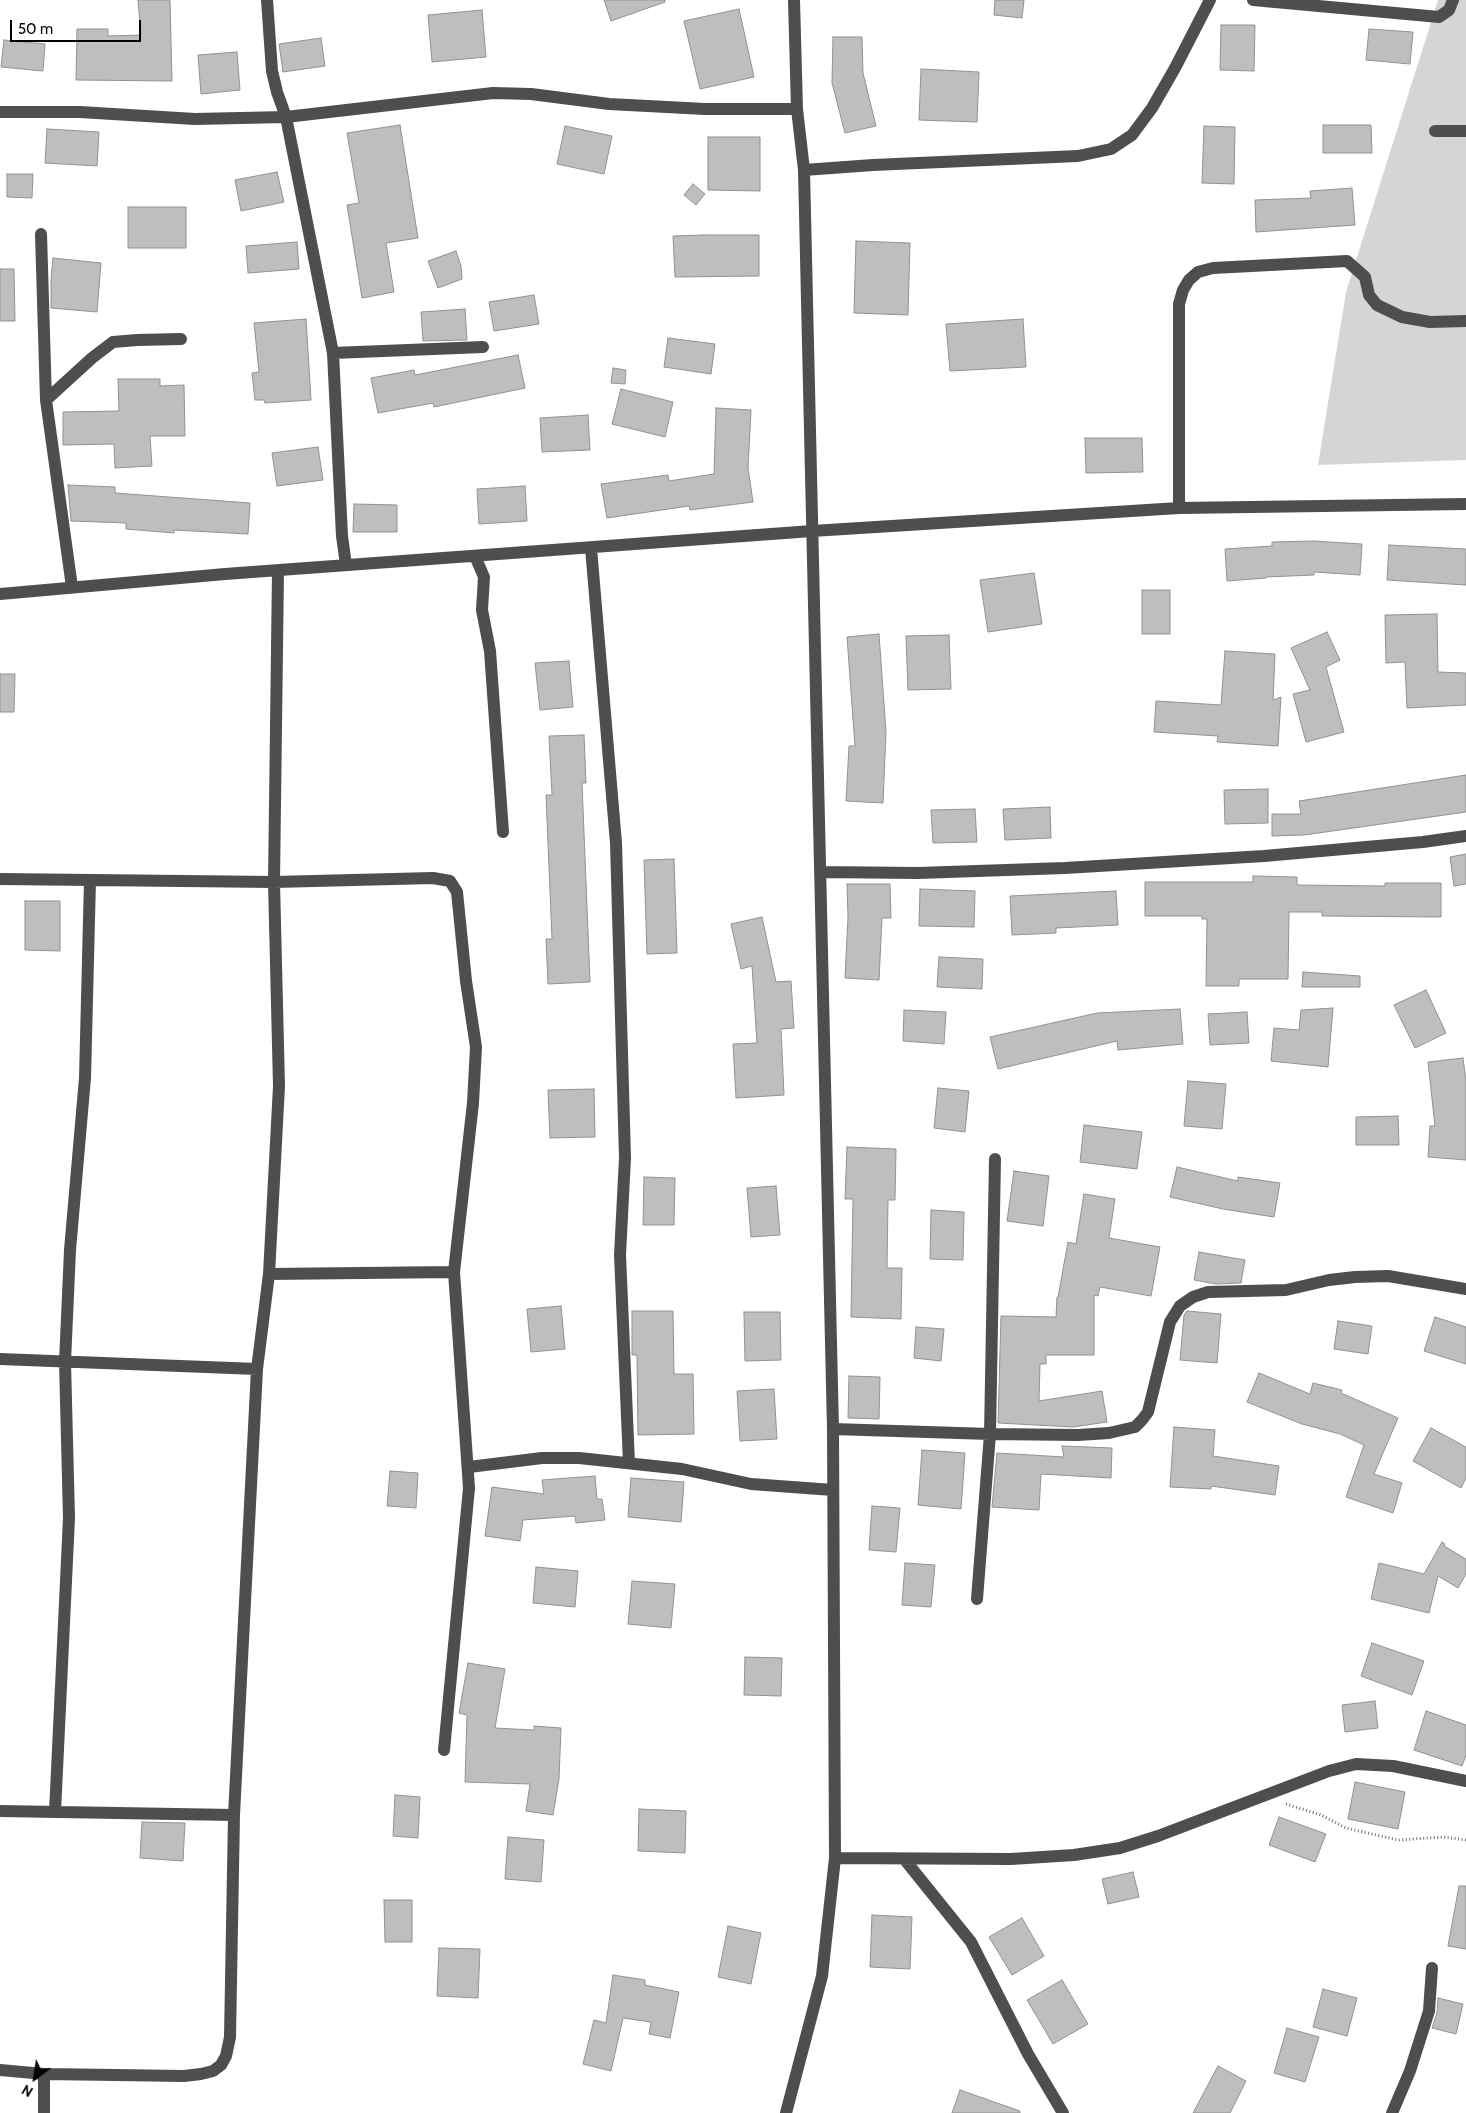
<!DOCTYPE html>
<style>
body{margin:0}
#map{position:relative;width:1466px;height:2113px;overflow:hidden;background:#fff;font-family:Cabin,sans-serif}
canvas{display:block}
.north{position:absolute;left:10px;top:2053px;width:50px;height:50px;-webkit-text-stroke:4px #fff;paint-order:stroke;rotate:211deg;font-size:14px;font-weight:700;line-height:20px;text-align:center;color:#000}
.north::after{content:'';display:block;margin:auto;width:18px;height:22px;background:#000;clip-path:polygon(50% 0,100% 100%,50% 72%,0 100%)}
.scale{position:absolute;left:10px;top:20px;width:131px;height:22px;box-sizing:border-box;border:2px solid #000;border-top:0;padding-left:6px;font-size:15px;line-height:18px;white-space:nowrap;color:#000;-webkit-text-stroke:4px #fff;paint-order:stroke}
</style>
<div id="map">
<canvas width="1466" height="2113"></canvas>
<div class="north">N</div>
<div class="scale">50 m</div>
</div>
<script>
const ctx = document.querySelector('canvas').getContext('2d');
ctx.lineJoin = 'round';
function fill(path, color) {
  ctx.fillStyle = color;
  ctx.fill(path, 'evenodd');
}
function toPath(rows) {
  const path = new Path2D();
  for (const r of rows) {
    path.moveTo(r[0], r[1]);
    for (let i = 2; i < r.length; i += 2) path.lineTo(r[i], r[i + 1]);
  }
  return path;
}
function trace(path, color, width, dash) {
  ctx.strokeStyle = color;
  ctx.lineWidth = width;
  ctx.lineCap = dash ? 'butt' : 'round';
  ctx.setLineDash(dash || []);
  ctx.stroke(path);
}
fill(toPath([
 [1438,0,1466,0,1466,460,1318,465,1346,292]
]), '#d5d5d5');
const building = toPath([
 [138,0,170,0,172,81,76,80,77,29,108,29,108,36,141,35,138,0],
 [604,0,665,0,665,2,611,21,604,0],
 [995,0,1024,0,1022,18,994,15,995,0],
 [739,9,754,77,700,89,684,21,739,9],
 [482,10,486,57,432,62,428,15,482,10],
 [1221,25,1255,25,1254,71,1220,70,1221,25],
 [1369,29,1413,32,1410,64,1366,60,1369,29],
 [833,37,862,37,863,73,876,126,845,133,832,83,833,37],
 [321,38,325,66,283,72,279,44,321,38],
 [4,40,45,44,43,71,1,67,4,40],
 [237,52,240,90,201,94,198,55,237,52],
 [921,69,979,72,977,122,919,120,921,69],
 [400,125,418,238,386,243,394,292,362,298,347,205,359,203,347,133,400,125],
 [1323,125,1371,125,1372,153,1323,153,1323,125],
 [565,126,612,136,604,174,557,164,565,126],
 [1204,126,1235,127,1234,184,1202,183,1204,126],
 [47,129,99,132,97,166,45,163,47,129],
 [708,137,760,137,760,191,708,190,708,137],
 [277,172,284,202,241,211,235,180,277,172],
 [7,174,33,174,32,198,7,197,7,174],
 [693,184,705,194,696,205,684,195,693,184],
 [1352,188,1355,225,1256,232,1255,200,1311,198,1310,191,1352,188],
 [128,207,186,207,186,248,128,248,128,207],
 [704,235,759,235,759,276,675,277,673,236,704,235],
 [856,241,910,243,908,315,854,313,856,241],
 [297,242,299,269,248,273,246,246,297,242],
 [456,251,461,266,462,279,438,288,428,261,456,251],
 [53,258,101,263,97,312,51,308,51,280,53,258],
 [0,269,14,269,15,321,0,321,0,269],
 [534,295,539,324,494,331,489,302,534,295],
 [465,309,467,340,423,341,421,312,465,309],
 [306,319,311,400,265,403,264,400,255,400,252,373,259,372,254,323,306,319],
 [1023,319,1026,367,950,371,946,324,1023,319],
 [668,338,715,344,711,374,664,367,668,338],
 [518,355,525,388,434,407,433,403,378,413,371,378,414,370,415,375,518,355],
 [613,368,626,370,625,384,611,383,613,368],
 [118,379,160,379,160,386,184,385,185,436,150,436,152,466,115,468,114,444,63,445,63,412,119,411,118,379],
 [621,389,673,402,665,437,612,424,621,389],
 [716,408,751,410,748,468,753,502,690,510,689,506,607,518,601,484,668,475,669,481,714,474,716,408],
 [588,415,590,450,542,452,540,418,588,415],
 [1085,438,1142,438,1143,472,1086,473,1085,438],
 [318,447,323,480,277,486,272,453,318,447],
 [68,485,115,487,115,493,250,503,248,534,174,530,174,533,126,529,126,523,71,521,68,485],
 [525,486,527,521,479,524,477,489,525,486],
 [354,504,397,505,397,532,353,532,354,504],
 [1313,541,1362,544,1360,575,1314,572,1314,575,1266,577,1266,578,1227,581,1225,549,1272,546,1272,542,1313,541],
 [1389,545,1466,549,1466,585,1387,580,1389,545],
 [1034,573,1042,624,988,632,980,580,1034,573],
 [1142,590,1170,590,1170,634,1142,634,1142,590],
 [1437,614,1438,672,1466,673,1466,705,1407,708,1405,662,1386,663,1385,615,1437,614],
 [1327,632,1340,660,1326,667,1344,732,1306,742,1293,694,1310,690,1291,648,1327,632],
 [879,634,886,732,883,803,846,801,849,746,855,746,847,637,879,634],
 [949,635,951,689,908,690,906,636,949,635],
 [1225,651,1275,654,1273,700,1281,697,1278,746,1217,742,1218,736,1154,732,1156,701,1221,705,1225,651],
 [569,661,573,707,540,710,535,663,569,661],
 [0,674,15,674,14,712,0,712,0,674],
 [584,735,586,783,582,783,590,982,548,984,546,939,552,939,546,795,552,795,549,736,584,735],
 [1466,775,1466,812,1304,835,1272,836,1272,814,1301,814,1299,801,1466,775],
 [1268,789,1268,823,1225,824,1224,790,1268,789],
 [1050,807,1051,838,1005,840,1003,809,1050,807],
 [975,809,977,842,933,843,931,810,975,809],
 [1466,854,1466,884,1454,886,1450,857,1466,854],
 [674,859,677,953,647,954,644,860,674,859],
 [1253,876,1297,877,1297,885,1385,886,1385,883,1441,883,1441,917,1322,916,1322,912,1289,912,1288,979,1239,979,1239,986,1206,986,1207,919,1202,919,1202,916,1145,916,1145,882,1253,882,1253,876],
 [847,884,890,884,891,918,882,918,879,980,845,978,848,917,847,884],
 [920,889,975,891,974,927,919,926,920,889],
 [1116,891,1118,925,1056,928,1056,933,1012,935,1010,896,1116,891],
 [25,901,60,901,60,951,25,950,25,901],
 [762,917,776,982,791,981,794,1028,781,1029,784,1095,736,1098,733,1044,757,1043,752,966,741,969,731,924,762,917],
 [939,957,983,959,982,989,937,987,939,957],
 [1303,972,1360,976,1360,987,1302,987,1303,972],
 [1426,990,1446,1033,1415,1048,1394,1005,1426,990],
 [1333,1008,1328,1067,1271,1061,1274,1028,1299,1030,1301,1010,1333,1008],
 [1180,1009,1183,1044,1118,1050,1117,1041,998,1069,990,1037,1097,1013,1180,1009],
 [904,1010,946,1012,944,1044,903,1041,904,1010],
 [1247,1012,1249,1043,1210,1045,1208,1014,1247,1012],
 [1463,1058,1466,1081,1466,1160,1428,1157,1430,1126,1435,1126,1428,1062,1463,1058],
 [1188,1081,1226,1084,1222,1129,1184,1126,1188,1081],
 [938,1088,969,1091,965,1132,934,1128,938,1088],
 [594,1089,595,1137,550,1138,548,1090,594,1089],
 [1398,1116,1399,1145,1356,1145,1356,1117,1398,1116],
 [1084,1125,1142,1132,1137,1169,1080,1162,1084,1125],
 [847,1147,896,1149,895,1200,888,1200,887,1268,902,1268,901,1319,851,1317,853,1199,845,1199,847,1147],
 [1177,1167,1238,1181,1238,1177,1280,1183,1274,1217,1223,1209,1170,1197,1177,1167],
 [1014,1171,1049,1176,1043,1226,1007,1221,1014,1171],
 [644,1177,675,1178,674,1225,643,1225,644,1177],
 [776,1186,780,1235,751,1237,747,1188,776,1186],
 [1084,1194,1115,1199,1109,1238,1160,1247,1151,1296,1100,1287,1098,1296,1094,1295,1094,1355,1046,1355,1046,1364,1040,1364,1039,1401,1102,1391,1107,1422,1073,1427,998,1423,1001,1316,1056,1317,1057,1297,1058,1297,1068,1242,1076,1244,1084,1194],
 [931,1210,964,1212,963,1260,930,1259,931,1210],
 [1199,1252,1245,1260,1241,1283,1216,1284,1194,1280,1199,1252],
 [561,1306,565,1349,531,1352,527,1309,561,1306],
 [632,1311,673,1311,674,1374,693,1374,694,1434,638,1435,637,1355,632,1355,632,1311],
 [1187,1311,1221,1314,1217,1363,1180,1360,1184,1315,1187,1311],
 [744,1312,780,1312,781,1360,745,1361,744,1312],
 [1435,1317,1466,1327,1466,1364,1424,1351,1435,1317],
 [1338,1321,1372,1326,1368,1354,1334,1349,1338,1321],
 [916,1327,944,1329,941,1361,914,1358,916,1327],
 [1259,1373,1310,1394,1313,1383,1342,1390,1341,1393,1398,1418,1374,1474,1402,1483,1393,1513,1346,1497,1364,1445,1340,1434,1302,1424,1247,1402,1259,1373],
 [849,1376,880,1377,879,1419,848,1418,849,1376],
 [774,1389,777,1439,740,1441,737,1391,774,1389],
 [1174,1427,1215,1430,1213,1456,1279,1466,1275,1495,1211,1486,1211,1489,1170,1487,1174,1427],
 [1431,1428,1466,1447,1466,1478,1461,1488,1413,1461,1431,1428],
 [1062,1446,1112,1448,1111,1478,1041,1474,1039,1510,992,1507,997,1453,1064,1457,1062,1446],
 [922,1450,965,1453,961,1509,918,1505,922,1450],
 [390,1471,418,1473,416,1508,387,1506,390,1471],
 [595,1476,597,1499,602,1499,605,1520,576,1523,575,1516,523,1520,520,1541,485,1536,492,1487,544,1494,542,1480,595,1476],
 [631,1478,684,1482,681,1522,628,1517,631,1478],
 [872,1506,900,1508,896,1552,869,1550,872,1506],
 [1442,1542,1445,1544,1444,1546,1466,1559,1466,1574,1458,1588,1438,1576,1429,1613,1371,1599,1379,1563,1424,1574,1442,1542],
 [905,1563,935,1565,931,1607,902,1605,905,1563],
 [536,1567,578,1571,575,1607,533,1603,536,1567],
 [632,1581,675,1584,671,1628,628,1624,632,1581],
 [1372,1643,1424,1661,1412,1695,1361,1676,1372,1643],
 [745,1657,782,1658,781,1696,744,1695,745,1657],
 [468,1663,505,1669,495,1728,534,1730,534,1726,561,1728,559,1779,553,1815,526,1811,530,1784,465,1782,467,1715,459,1713,468,1663],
 [1375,1701,1378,1728,1345,1732,1342,1705,1375,1701],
 [1426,1711,1466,1725,1466,1755,1462,1766,1414,1750,1426,1711],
 [1355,1782,1405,1792,1398,1829,1348,1819,1355,1782],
 [395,1795,420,1797,418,1838,393,1836,395,1795],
 [639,1809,686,1811,685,1853,638,1851,639,1809],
 [1279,1817,1326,1834,1315,1862,1269,1845,1279,1817],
 [142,1822,185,1823,183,1861,140,1858,142,1822],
 [508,1837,544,1840,541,1882,505,1879,508,1837],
 [1133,1872,1139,1897,1108,1904,1102,1879,1133,1872],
 [1459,1886,1466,1886,1466,1949,1448,1946,1459,1886],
 [384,1900,412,1900,412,1942,385,1942,384,1900],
 [872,1915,912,1917,910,1969,870,1967,872,1915],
 [1022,1918,1044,1956,1012,1975,989,1937,1022,1918],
 [728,1926,761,1933,751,1984,718,1977,728,1926],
 [439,1948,480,1949,478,1998,437,1996,439,1948],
 [613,1975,645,1980,645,1985,679,1992,670,2038,649,2034,651,2022,623,2018,611,2071,583,2064,594,2020,606,2023,613,1975],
 [1062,1980,1088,2024,1053,2044,1027,2000,1062,1980],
 [1323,1989,1357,1998,1347,2036,1313,2027,1323,1989],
 [1438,1998,1463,2004,1456,2034,1432,2028,1437,2013,1438,1998],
 [1287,2028,1319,2037,1305,2082,1274,2073,1287,2028],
 [1218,2066,1246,2081,1230,2113,1193,2113,1218,2066],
 [960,2090,1020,2111,1020,2113,952,2113,960,2090]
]);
fill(building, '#bebebe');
trace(building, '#929292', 1);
trace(toPath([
 [1286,1804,1321,1815,1346,1828,1398,1840,1444,1837,1466,1840]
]), '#707070', 3, [1, 2.5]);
trace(toPath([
 [267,0,272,71,277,92,286,117,493,93,531,94,609,104,705,109,797,109],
 [1253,0,1439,17,1449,10,1453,0],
 [0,112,80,112,195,119,286,117,333,353,342,536,346,565],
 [1435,131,1466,131],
 [804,170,873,165,1078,156,1111,149,1132,135,1152,108,1175,68,1210,0],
 [41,234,46,400,72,587],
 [333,353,483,347],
 [46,400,92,358,113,342,137,340,181,339],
 [1179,508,1179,304,1183,290,1189,280,1198,272,1213,268,1347,261,1365,277,1369,295,1377,305,1402,317,1430,322,1466,321],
 [591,548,616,843,625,1158,620,1255,629,1463],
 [475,556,484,577,482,610,490,651,503,832],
 [0,594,225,574,812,531,1179,508,1466,504],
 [820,872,918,873,1065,868,1264,856,1423,842,1466,836],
 [0,879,274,882,433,878,450,881,457,892,466,981,476,1047,473,1103,454,1272,469,1488,444,1750],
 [269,1274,454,1272],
 [0,1359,257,1369],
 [833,1429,990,1434,1078,1435,1109,1433,1135,1427,1142,1420,1148,1412,1170,1322,1180,1306,1193,1297,1208,1292,1286,1290,1329,1280,1355,1277,1388,1276,1466,1289],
 [469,1467,542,1458,579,1458,682,1469,751,1484,833,1490],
 [977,1599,990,1434,995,1159],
 [0,1811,234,1815],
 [55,1812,69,1518,65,1362,70,1250,85,1078,90,880],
 [835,1858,1011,1859,1074,1855,1120,1848,1158,1836,1329,1771,1356,1764,1393,1766,1466,1781],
 [905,1860,971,1942,1028,2054,1063,2113],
 [0,2070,44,2074,184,2076,201,2074,213,2071,221,2065,226,2056,230,2037,234,1815,257,1369,269,1274,279,1086,274,882,278,571],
 [44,2074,44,2113],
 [786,2113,822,1976,835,1858,833,1429,804,170,797,109,794,0],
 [1392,2113,1410,2071,1429,2011,1432,1968]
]), '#4e4e4e', 12);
</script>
